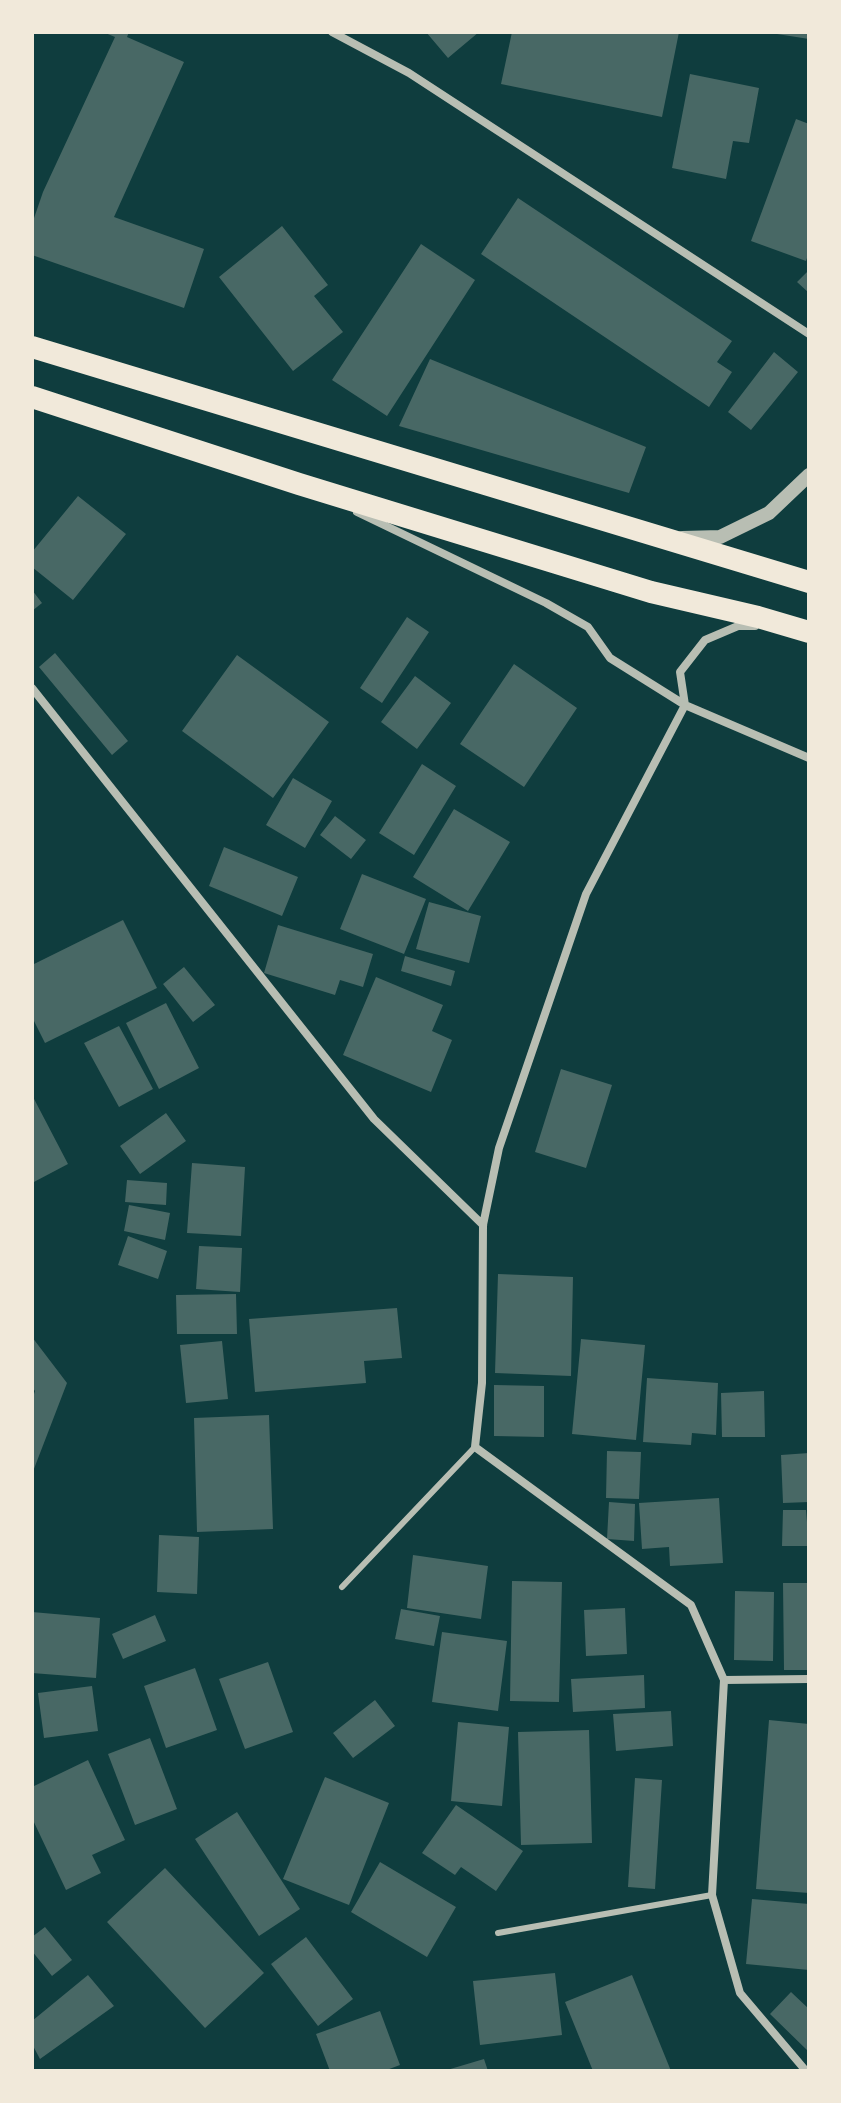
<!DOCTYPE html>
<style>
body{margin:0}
#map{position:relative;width:841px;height:2103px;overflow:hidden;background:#0f3d3e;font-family:Lato,sans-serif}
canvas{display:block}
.frame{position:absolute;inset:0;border:34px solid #f1e9da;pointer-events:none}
</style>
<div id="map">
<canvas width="841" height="2103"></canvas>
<div class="frame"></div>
</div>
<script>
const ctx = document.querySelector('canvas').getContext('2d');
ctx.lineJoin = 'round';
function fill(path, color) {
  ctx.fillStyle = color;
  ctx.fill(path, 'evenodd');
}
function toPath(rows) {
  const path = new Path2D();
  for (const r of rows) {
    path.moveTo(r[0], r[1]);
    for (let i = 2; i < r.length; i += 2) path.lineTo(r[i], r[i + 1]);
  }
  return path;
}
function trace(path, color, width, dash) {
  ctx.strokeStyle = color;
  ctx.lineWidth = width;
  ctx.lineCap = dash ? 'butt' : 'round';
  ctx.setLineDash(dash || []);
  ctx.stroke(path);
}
fill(toPath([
 [103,32,129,32,127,37,184,62,114,217,204,249,184,308,32,255,32,224,43,192,115,37],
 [426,32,479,32,448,58],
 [512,32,679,32,662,117,501,84],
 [777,32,809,32,809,39,777,34],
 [690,74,759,88,749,143,733,141,726,179,672,168],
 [796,119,809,124,809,252,806,261,751,241],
 [518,198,732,341,717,362,732,372,709,407,481,254],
 [282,226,328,285,314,296,343,332,293,371,219,277],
 [421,244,475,280,387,416,332,380],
 [809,270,809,293,797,282],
 [774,352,798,372,751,430,728,412],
 [430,359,646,447,629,493,399,426],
 [78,496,126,534,73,600,32,567,32,552],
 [32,590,42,603,32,611],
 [407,617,429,632,382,703,360,688],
 [55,653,128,741,112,755,39,667],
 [237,655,329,722,273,798,182,731],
 [514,664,577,708,524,787,460,744],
 [415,676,451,703,417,749,381,722],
 [422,764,456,786,414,855,379,833],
 [293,778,332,801,305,848,266,825],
 [454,809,510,842,468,911,413,877],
 [335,816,366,840,351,859,320,835],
 [224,847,298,877,282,916,209,886],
 [362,874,426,899,404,954,340,929],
 [429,902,481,916,469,963,416,949],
 [123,920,157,988,45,1043,32,1017,32,965],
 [278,925,373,954,363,987,340,980,335,995,264,973],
 [405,956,455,971,451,986,401,971],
 [184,967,215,1005,193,1022,163,984],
 [376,977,443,1005,432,1031,452,1040,431,1092,343,1055],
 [166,1003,199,1068,159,1089,126,1023],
 [119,1026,153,1089,119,1107,84,1043],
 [561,1069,612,1085,586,1168,535,1152],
 [32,1095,68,1164,32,1183],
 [166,1113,186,1141,140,1174,120,1146],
 [192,1163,245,1167,241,1236,187,1233],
 [127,1180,167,1183,166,1205,125,1202],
 [129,1205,170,1213,165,1240,124,1231],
 [128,1236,167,1251,158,1279,118,1265],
 [199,1246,242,1248,240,1292,196,1289],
 [498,1274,573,1277,571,1376,495,1373],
 [236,1294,237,1334,177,1334,176,1295],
 [397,1308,402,1358,364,1361,366,1383,255,1392,249,1319],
 [32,1337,67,1383,32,1474,32,1400,35,1391,32,1387],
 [581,1339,645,1345,636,1440,572,1434],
 [222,1341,228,1399,186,1403,180,1345],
 [647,1378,718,1383,716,1435,692,1433,691,1445,643,1442],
 [494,1385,544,1386,544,1437,494,1436],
 [764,1391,765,1437,722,1437,721,1393],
 [269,1415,273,1529,197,1532,194,1418],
 [607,1451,641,1452,639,1499,606,1498],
 [809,1453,809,1502,783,1503,781,1455],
 [719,1498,723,1563,670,1566,669,1547,642,1549,639,1503],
 [609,1502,635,1504,634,1541,607,1539],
 [783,1510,806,1510,809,1546,782,1546],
 [159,1535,199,1537,197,1594,157,1592],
 [413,1555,488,1566,481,1619,407,1608],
 [512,1581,562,1582,559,1702,510,1701],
 [783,1583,809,1583,809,1670,784,1670],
 [735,1591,774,1592,773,1661,734,1660],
 [625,1608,627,1654,586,1656,584,1610],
 [401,1609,440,1616,434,1646,395,1639],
 [32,1612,100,1618,96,1678,32,1673],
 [155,1615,166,1641,123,1659,112,1634],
 [442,1632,507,1641,498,1711,432,1702],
 [268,1662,293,1732,245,1749,219,1679],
 [195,1668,217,1730,166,1748,144,1686],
 [644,1675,645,1708,573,1712,571,1679],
 [92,1686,98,1731,44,1738,38,1693],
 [375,1700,395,1726,353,1758,333,1733],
 [671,1711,673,1746,616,1751,613,1714],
 [769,1720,809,1724,809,1893,756,1889],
 [458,1722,509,1727,502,1806,451,1801],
 [589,1730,592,1843,521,1845,518,1732],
 [150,1738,177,1809,135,1825,108,1754],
 [88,1760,125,1840,92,1855,101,1873,66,1890,32,1818,32,1787],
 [325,1777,389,1803,349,1905,283,1879],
 [635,1778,662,1780,655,1889,628,1887],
 [456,1805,523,1851,496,1891,461,1867,455,1875,422,1853],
 [237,1812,300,1909,259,1936,195,1839],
 [380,1862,456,1907,427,1957,351,1912],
 [165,1868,264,1973,205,2028,107,1922],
 [752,1899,809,1904,809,1970,746,1964],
 [45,1927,72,1960,52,1976,32,1951,32,1937],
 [306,1937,353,1999,318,2026,271,1964],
 [555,1973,562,2035,480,2045,473,1981],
 [88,1975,114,2006,40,2059,32,2044,32,2021],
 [632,1975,671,2071,593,2071,565,2002],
 [791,1992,809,2009,809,2052,770,2014],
 [380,2011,400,2065,384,2071,330,2071,316,2034],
 [484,2059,488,2071,447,2071,447,2070]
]), '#486865');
trace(toPath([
 [342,1587,475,1447],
 [498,1933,712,1895]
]), '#b8beb3', 6);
trace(toPath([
 [332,32,409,73,809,334],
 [357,512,546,603,588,627,610,658,685,705,809,758],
 [32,688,374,1119,483,1225],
 [685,705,586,894,499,1148,483,1225,482,1383,475,1447,691,1605,724,1680,712,1895,740,1993,806,2071],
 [685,705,680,672,705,640,738,626,755,626],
 [724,1680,809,1679]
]), '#b8beb3', 8);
trace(toPath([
 [682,538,720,537,769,513,809,475]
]), '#b8beb3', 14);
trace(toPath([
 [32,347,809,582],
 [32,397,299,484,651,592,758,617,809,632]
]), '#f1e9da', 22);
</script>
